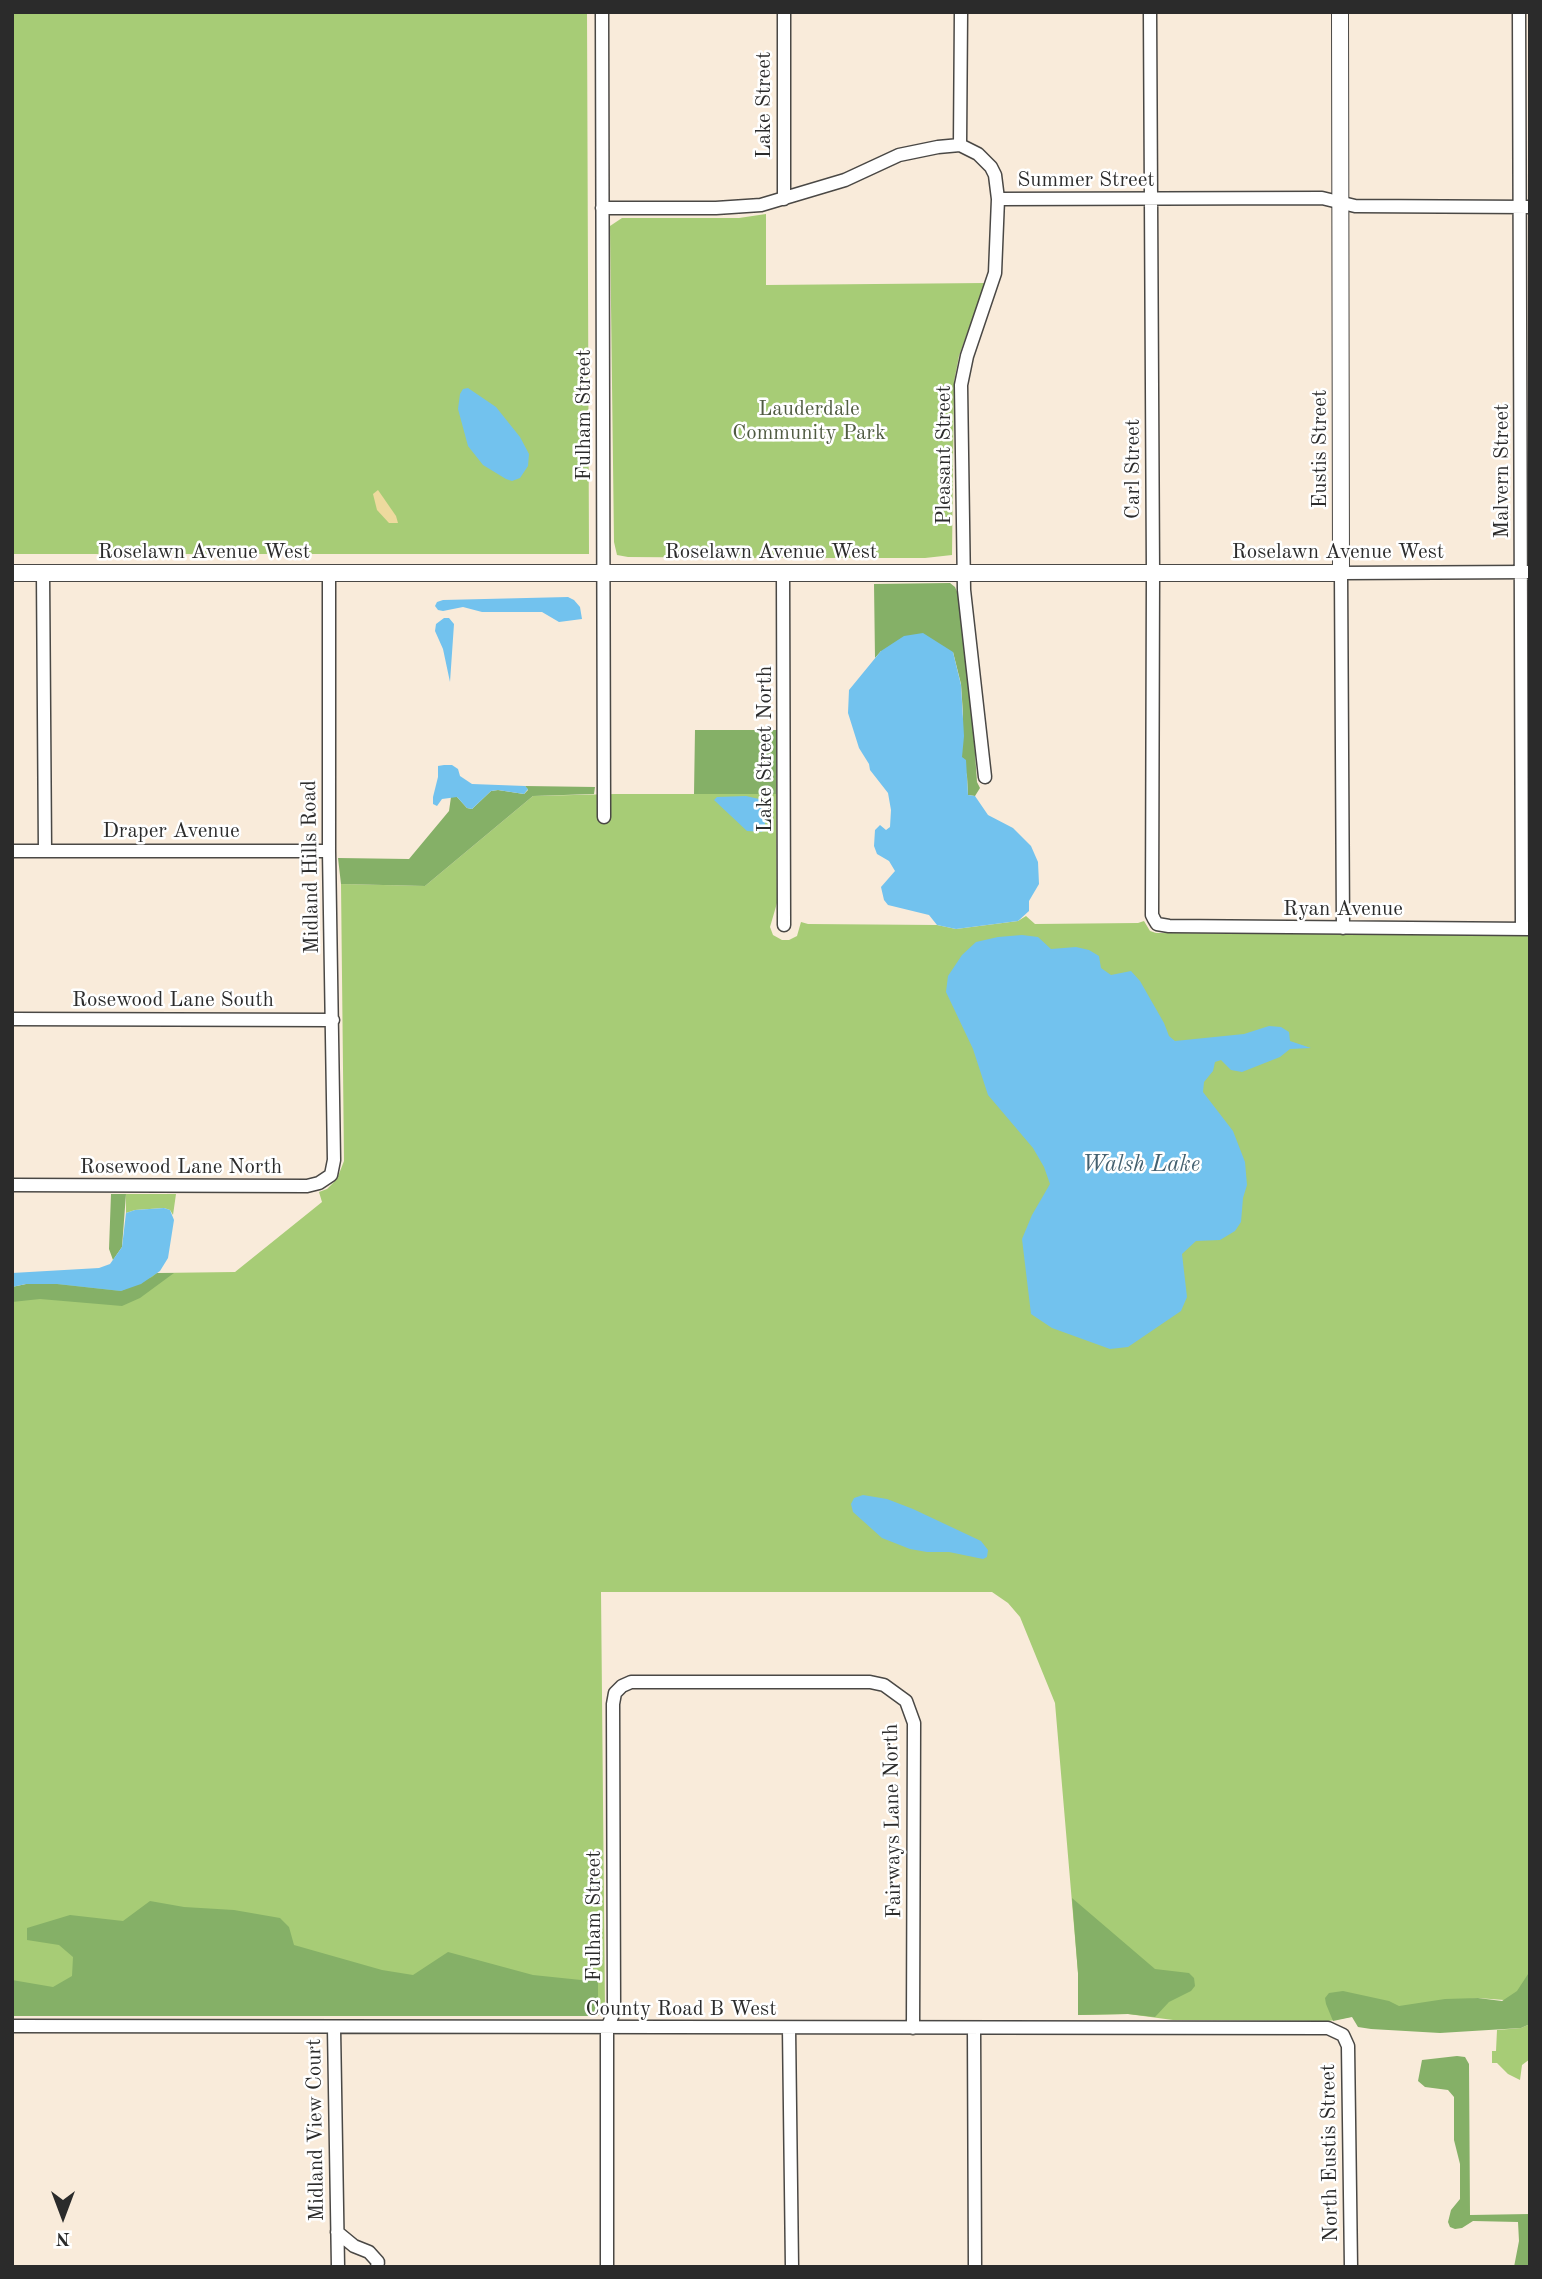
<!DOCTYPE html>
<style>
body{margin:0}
#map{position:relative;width:1542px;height:2279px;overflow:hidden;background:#f9ebda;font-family:"Old Standard TT",serif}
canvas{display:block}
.frame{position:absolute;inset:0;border:14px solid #2b2b2b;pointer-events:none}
.north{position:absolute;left:28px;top:2181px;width:70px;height:70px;-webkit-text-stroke:5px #fff;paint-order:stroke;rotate:180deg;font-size:19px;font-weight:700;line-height:28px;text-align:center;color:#2b2b2b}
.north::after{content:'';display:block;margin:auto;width:24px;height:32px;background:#2b2b2b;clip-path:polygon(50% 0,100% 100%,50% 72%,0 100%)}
</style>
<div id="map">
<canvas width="1542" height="2279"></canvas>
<div class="frame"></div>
<div class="north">N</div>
</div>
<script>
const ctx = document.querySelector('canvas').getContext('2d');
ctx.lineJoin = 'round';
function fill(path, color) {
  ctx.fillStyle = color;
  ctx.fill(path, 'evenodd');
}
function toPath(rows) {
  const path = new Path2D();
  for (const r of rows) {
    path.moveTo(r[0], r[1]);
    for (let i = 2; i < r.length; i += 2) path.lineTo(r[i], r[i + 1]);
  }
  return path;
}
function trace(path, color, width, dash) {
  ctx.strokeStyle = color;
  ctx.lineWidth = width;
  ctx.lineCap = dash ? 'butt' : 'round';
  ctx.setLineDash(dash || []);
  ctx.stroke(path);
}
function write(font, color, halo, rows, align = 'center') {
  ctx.font = font + ' "Old Standard TT",serif';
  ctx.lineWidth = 5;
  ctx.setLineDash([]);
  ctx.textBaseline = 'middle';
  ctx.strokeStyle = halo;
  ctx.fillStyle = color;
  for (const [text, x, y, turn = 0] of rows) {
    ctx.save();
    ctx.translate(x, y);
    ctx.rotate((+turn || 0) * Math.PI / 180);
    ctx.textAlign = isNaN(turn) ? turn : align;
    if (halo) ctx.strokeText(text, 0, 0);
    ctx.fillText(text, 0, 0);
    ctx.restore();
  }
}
fill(toPath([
 [12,12,587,12,589,554,12,554],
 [766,214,766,285,985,283,959,356,954,382,952,555,925,558,768,558,628,557,617,555,614,542,610,226,622,218,739,218],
 [615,794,776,794,777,903,770,927,773,935,782,940,789,940,797,936,801,922,808,924,937,925,956,929,1018,921,1026,916,1035,924,1138,923,1144,921,1150,931,1156,933,1530,935,1530,2002,1478,1998,1393,2009,1329,2021,1173,2020,1128,2014,1078,2015,1078,1973,1055,1703,1020,1617,1008,1603,992,1592,601,1592,605,2009,598,2016,12,2016,12,1287,157,1273,235,1272,322,1202,319,1192,327,1189,337,1179,344,1161,341,884,425,886,533,796],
 [126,1194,176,1194,173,1215,170,1210,164,1208,135,1210,126,1213],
 [1530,2024,1530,2059,1522,2065,1520,2080,1508,2074,1497,2063,1492,2063,1492,2051,1496,2051,1497,2030,1521,2028]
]), '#a7cc76');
fill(toPath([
 [950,583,955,587,958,594,972,709,977,782,980,788,975,796,968,795,967,776,961,757,963,714,961,684,953,652,881,651,875,658,874,584],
 [695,730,776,730,776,794,694,794],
 [525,786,595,787,594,794,533,796,425,886,341,884,338,858,409,859,449,811,451,797,457,797,467,808,472,809,491,791,498,790,524,794,528,790],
 [111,1194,126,1194,122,1247,113,1260,109,1249],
 [157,1273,174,1273,140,1298,122,1306,40,1299,12,1302,12,1287,26,1284,57,1284,121,1291,152,1277],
 [1072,1898,1155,1969,1189,1973,1194,1978,1195,1986,1191,1991,1169,2002,1155,2017,1128,2014,1078,2015,1078,1973],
 [150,1901,184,1907,234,1910,280,1918,289,1927,294,1945,382,1970,413,1975,448,1952,533,1975,581,1980,598,1977,598,2016,12,2016,12,1980,53,1987,72,1976,73,1957,59,1945,27,1940,27,1928,70,1915,123,1921],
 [1530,1971,1530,2024,1521,2028,1440,2033,1371,2029,1358,2027,1352,2017,1333,2021,1326,2004,1325,1998,1329,1993,1343,1991,1389,2001,1399,2006,1445,1999,1478,1998,1502,2001,1517,1991],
 [1457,2056,1465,2057,1469,2064,1470,2215,1530,2214,1530,2267,1514,2267,1519,2241,1518,2222,1473,2221,1462,2228,1455,2229,1450,2227,1448,2222,1451,2210,1460,2199,1460,2164,1454,2140,1454,2097,1448,2090,1425,2087,1418,2081,1422,2060]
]), '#85b067');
fill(toPath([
 [378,490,396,516,398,523,389,523,377,510,373,494]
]), '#eeda9e');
fill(toPath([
 [468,388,496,407,520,437,529,454,528,466,520,478,512,481,506,479,483,465,468,446,458,409,460,394,463,389],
 [568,597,574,600,580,607,582,619,559,622,542,612,482,612,463,607,443,611,438,610,435,606,437,602,443,600],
 [444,618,449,618,454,624,450,682,443,649,435,631,436,624],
 [923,633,953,652,961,685,964,736,962,757,966,760,968,795,975,796,988,815,1013,828,1031,846,1038,862,1039,884,1029,901,1029,911,1018,921,956,929,937,925,929,915,888,905,884,900,881,887,895,871,889,861,877,854,874,846,875,830,880,825,886,830,890,827,891,810,888,793,870,770,869,764,859,748,848,713,849,690,881,651,904,636],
 [444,765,452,765,458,769,460,776,472,784,525,786,528,789,524,794,498,790,491,791,472,809,467,808,457,797,442,799,437,806,433,804,433,797,438,777,438,766],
 [746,796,759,799,764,808,765,824,762,832,747,831,714,800,717,797],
 [1022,935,1038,937,1051,949,1076,947,1089,950,1099,956,1101,968,1111,975,1131,971,1140,981,1164,1023,1169,1036,1175,1041,1244,1034,1269,1026,1281,1027,1289,1032,1290,1041,1311,1048,1290,1049,1280,1057,1242,1072,1231,1070,1221,1060,1215,1062,1213,1071,1204,1082,1203,1092,1233,1131,1245,1162,1247,1185,1243,1198,1241,1222,1235,1231,1220,1240,1196,1241,1182,1254,1187,1297,1181,1311,1128,1347,1110,1349,1052,1328,1031,1314,1022,1239,1032,1215,1050,1184,1044,1167,1033,1148,988,1095,973,1049,946,992,948,976,962,955,976,942,998,937],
 [164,1208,170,1210,174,1220,168,1258,160,1271,141,1284,121,1291,57,1284,26,1284,12,1287,12,1273,99,1268,110,1264,122,1247,126,1213,135,1210],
 [863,1495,887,1499,913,1509,981,1541,988,1550,987,1557,983,1559,949,1552,927,1552,910,1549,882,1538,853,1512,851,1504,854,1498]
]), '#72c2ee');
const minor = toPath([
 [602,12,604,817],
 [1150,12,1153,573,1152,915,1154,919,1157,924,1169,926,1530,929],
 [1519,12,1522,929],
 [960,145,961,12],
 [784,199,784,12],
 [998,199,1322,198,1355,206,1530,207],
 [602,208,716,208,761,205,845,180,899,155,938,147,960,145,978,154,991,167,995,175,998,199,995,273,967,356,961,385,964,590,985,777],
 [43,573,45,851],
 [783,573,784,925],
 [12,851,329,851],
 [1343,928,1341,573,1530,572],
 [12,1019,333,1020],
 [12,1185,307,1186,319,1183,331,1175,334,1160,329,851,329,573],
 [12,2026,1328,2028,1343,2035,1348,2046,1351,2267],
 [334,2028,338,2267],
 [789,2028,792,2267],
 [974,2028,975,2267],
 [337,2232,354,2246,369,2252,378,2262,377,2267],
 [607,2267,607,2028,614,2012,613,1704,615,1693,622,1686,631,1682,870,1682,884,1685,906,1701,914,1723,913,2028]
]);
const tertiary = toPath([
 [12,573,1341,573,1340,12]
]);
trace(minor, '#4a4845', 15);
trace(tertiary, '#4a4845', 18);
trace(minor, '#fff', 12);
trace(tertiary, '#fff', 16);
write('21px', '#2b2b2b', '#fff', [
 ["Lake Street",764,105,-90],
 ["Summer Street",1086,180],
 ["Fulham Street",584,415,-90],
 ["Eustis Street",1320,449,-90],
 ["Pleasant Street",944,455,-90],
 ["Carl Street",1133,469,-90],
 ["Malvern Street",1502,471,-90],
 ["Roselawn Avenue West",204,552],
 ["Roselawn Avenue West",771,552],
 ["Roselawn Avenue West",1338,552],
 ["Lake Street North",765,749,-90],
 ["Draper Avenue",171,831],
 ["Midland Hills Road",311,867,-91],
 ["Ryan Avenue",1343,909],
 ["Rosewood Lane South",173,1000],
 ["Rosewood Lane North",181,1167],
 ["Fairways Lane North",893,1821,-91],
 ["Fulham Street",594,1916,-90],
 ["County Road B West",681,2009],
 ["Midland View Court",316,2130,-91],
 ["North Eustis Street",1330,2153,-91]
]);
write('21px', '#505b42', '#fff', [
 ["Lauderdale",809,409],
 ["Community Park",809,433]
]);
write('italic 23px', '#44606f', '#fff', [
 ["Walsh Lake",1141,1165]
]);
</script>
